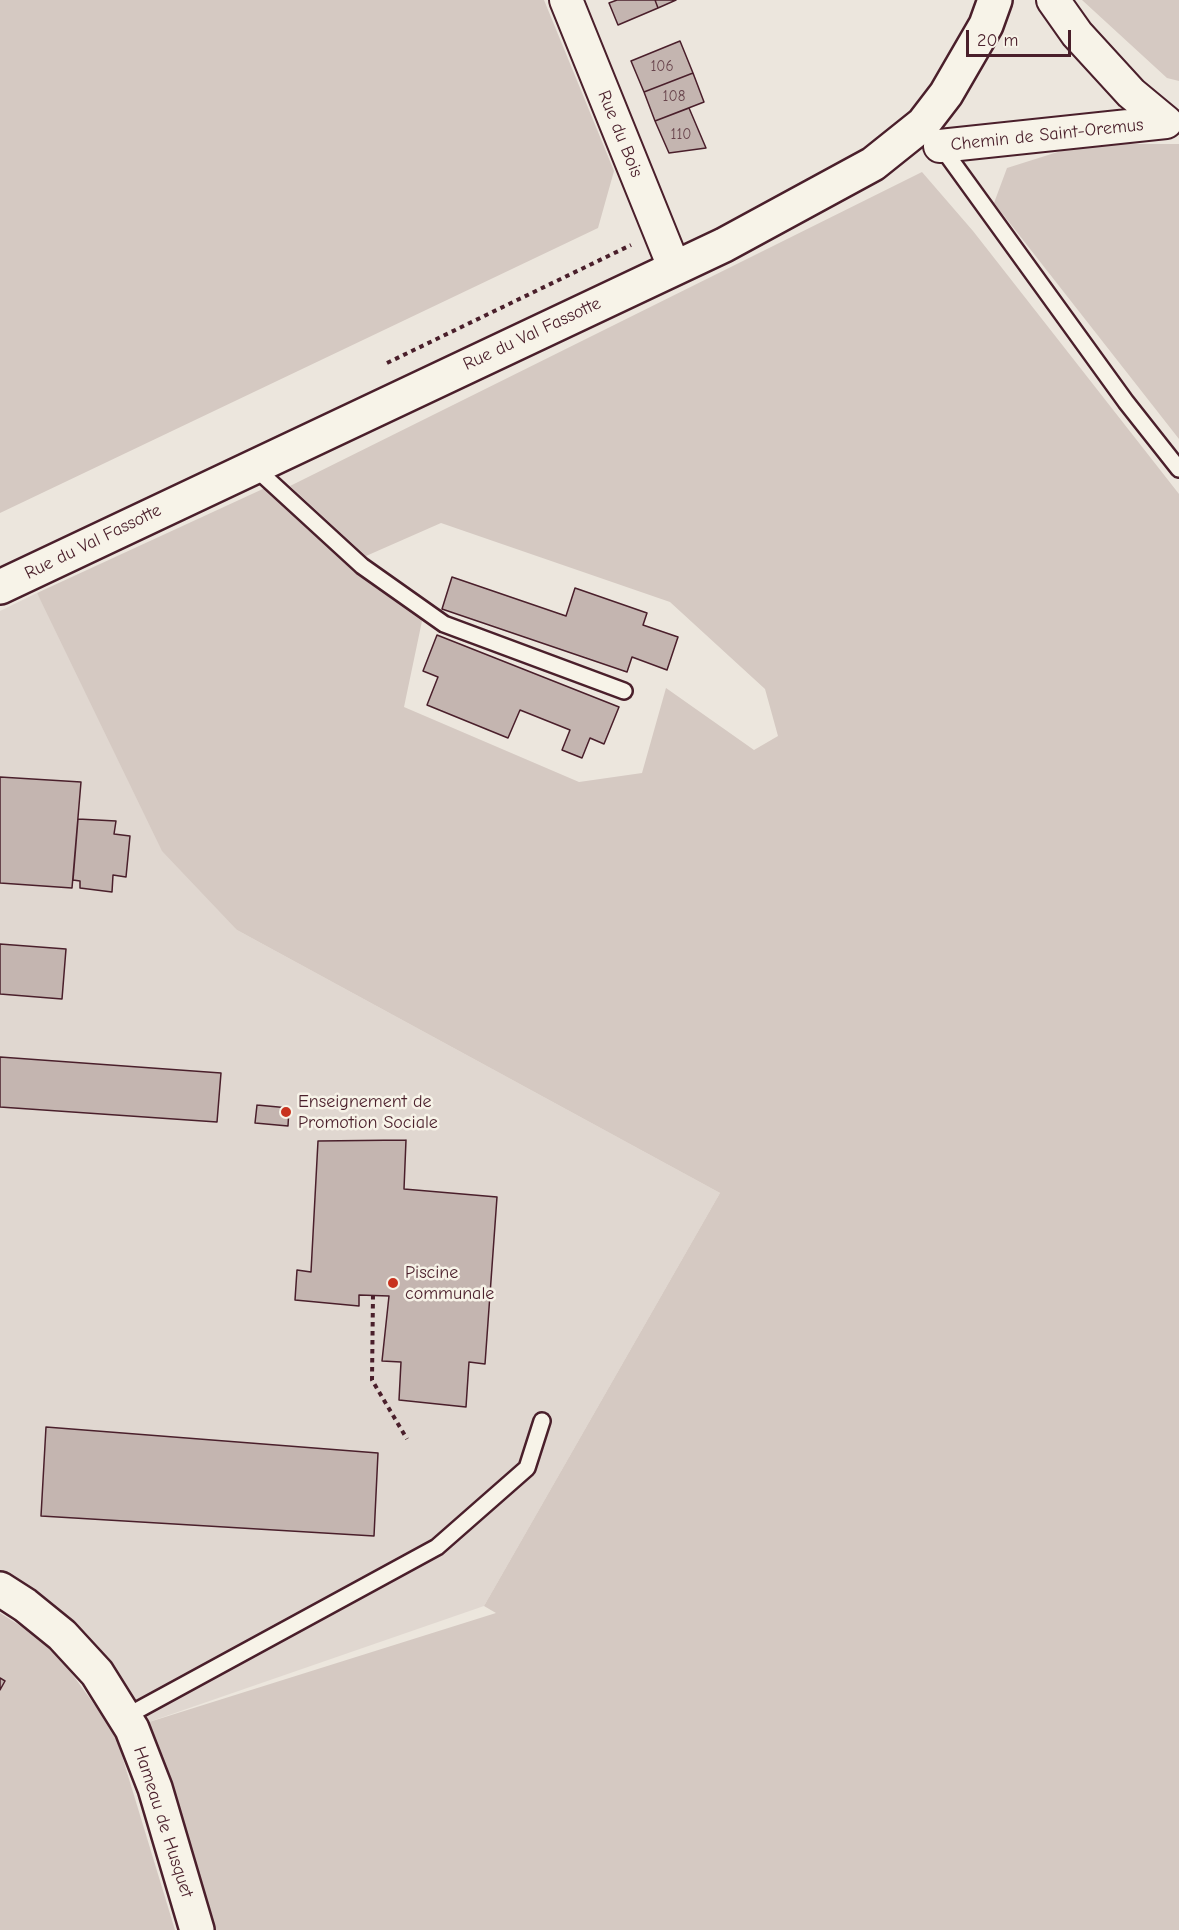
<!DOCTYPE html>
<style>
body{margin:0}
#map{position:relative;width:1179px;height:1930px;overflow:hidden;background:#ece6dd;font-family:"Comic Neue",sans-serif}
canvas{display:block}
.scale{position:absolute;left:966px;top:30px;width:105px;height:27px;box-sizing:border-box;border:3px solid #4a1f2b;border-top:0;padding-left:8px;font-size:18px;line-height:21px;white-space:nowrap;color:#4a1f2b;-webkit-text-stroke:4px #f7f3e8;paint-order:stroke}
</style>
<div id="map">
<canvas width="1179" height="1930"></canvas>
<div class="scale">20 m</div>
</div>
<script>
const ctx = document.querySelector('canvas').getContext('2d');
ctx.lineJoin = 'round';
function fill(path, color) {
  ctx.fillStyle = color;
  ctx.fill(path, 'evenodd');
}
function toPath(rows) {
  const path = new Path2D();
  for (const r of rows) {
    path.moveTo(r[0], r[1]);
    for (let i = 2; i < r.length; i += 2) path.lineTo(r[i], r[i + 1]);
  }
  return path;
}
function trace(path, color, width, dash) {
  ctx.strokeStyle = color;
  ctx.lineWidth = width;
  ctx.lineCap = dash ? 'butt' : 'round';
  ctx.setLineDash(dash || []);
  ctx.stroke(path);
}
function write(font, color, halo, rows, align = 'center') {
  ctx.font = font + ' "Comic Neue",sans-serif';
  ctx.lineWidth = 5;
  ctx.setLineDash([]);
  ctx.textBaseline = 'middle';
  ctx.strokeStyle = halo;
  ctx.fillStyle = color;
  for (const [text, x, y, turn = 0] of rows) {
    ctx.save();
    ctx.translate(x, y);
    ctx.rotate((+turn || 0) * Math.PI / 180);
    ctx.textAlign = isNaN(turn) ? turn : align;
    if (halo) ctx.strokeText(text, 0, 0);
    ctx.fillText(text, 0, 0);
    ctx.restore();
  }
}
fill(toPath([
 [37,593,237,930,720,1193,484,1606,146,1723,0,1578,0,611]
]), '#e0d7d0');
fill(toPath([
 [0,0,544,0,614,171,598,228,0,513],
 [1082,0,1179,0,1179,81,1167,78],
 [1083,144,1179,144,1179,439,994,203,1007,168],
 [922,172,973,231,1179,494,1179,1930,212,1930,146,1723,496,1613,484,1606,720,1193,237,930,162,851,37,593,265,488,357,574,422,621,404,707,579,782,642,773,666,688,754,750,778,736,765,689,670,602,441,523,366,556,290,486],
 [0,1613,51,1645,115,1733,175,1930,0,1930]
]), '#d5c9c2');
const building = toPath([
 [617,0,655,0,658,8,618,25,609,3,617,0],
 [655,0,676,0,658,8,655,0],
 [680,41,693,73,644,92,631,61,680,41],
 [693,73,704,102,655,121,644,92,693,73],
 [689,108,706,148,669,153,655,121,689,108],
 [452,577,566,616,575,588,647,613,643,625,678,637,667,670,632,657,627,672,442,609,452,577],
 [437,635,619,707,604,744,590,738,582,758,562,750,570,730,520,710,508,738,427,705,438,677,423,671,437,635],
 [0,777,81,782,72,888,0,883,0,777],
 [78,819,116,821,114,834,130,836,126,877,113,875,112,892,80,888,80,881,73,880,78,819],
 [0,944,66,949,62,999,0,994,0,944],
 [0,1057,221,1073,217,1122,0,1107,0,1057],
 [257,1105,289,1108,288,1126,255,1123,257,1105],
 [406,1140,404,1189,497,1197,485,1364,469,1362,466,1407,399,1400,401,1362,382,1361,389,1296,359,1295,359,1306,295,1300,297,1270,311,1272,318,1141,406,1140],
 [46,1427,378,1453,374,1536,41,1516,46,1427],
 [0,1678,5,1681,0,1690,0,1678]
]);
fill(building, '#c4b5b0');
trace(building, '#4a1f2b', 1.5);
const service = toPath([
 [940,145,1126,402,1179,469],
 [253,466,362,566,444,624,624,691],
 [125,1717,437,1547,527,1468,542,1421]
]);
const minor = toPath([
 [566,0,674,267],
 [940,146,1166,122,1131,93,1077,34,1053,0]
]);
const tertiary = toPath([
 [0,587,724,245,873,164,923,124,946,94,986,25,995,0],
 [0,1589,25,1605,62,1635,97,1673,132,1729,155,1788,197,1930]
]);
trace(service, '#4a1f2b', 20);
trace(minor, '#4a1f2b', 36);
trace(tertiary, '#4a1f2b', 38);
trace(toPath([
 [387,363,631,245],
 [373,1295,372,1380,407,1439]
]), '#4a1f2b', 4, [4.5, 4.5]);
trace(service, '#f7f3e8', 15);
trace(minor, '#f7f3e8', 32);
trace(tertiary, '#f7f3e8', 33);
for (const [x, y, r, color] of [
 [286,1112,6,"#c8321e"],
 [393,1283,6,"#c8321e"]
]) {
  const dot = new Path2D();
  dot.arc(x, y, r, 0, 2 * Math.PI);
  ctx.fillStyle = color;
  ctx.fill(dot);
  trace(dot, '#f7f3e8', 2);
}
write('15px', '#68444c', null, [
 ["106",662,67],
 ["108",674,97],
 ["110",681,135]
]);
write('18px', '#4a1f2b', '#f7f3e8', [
 ["Rue du Bois",620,134,68],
 ["Chemin de Saint-Oremus",1047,135,-6],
 ["Rue du Val Fassotte",532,334,-25],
 ["Rue du Val Fassotte",93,542,-26],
 ["Hameau de Husquet",163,1822,72]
]);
write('18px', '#4a1f2b', '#f7f3e8', [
 ["Enseignement de",298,1102],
 ["Promotion Sociale",298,1123],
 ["Piscine",405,1273],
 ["communale",405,1294]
], 'left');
</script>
